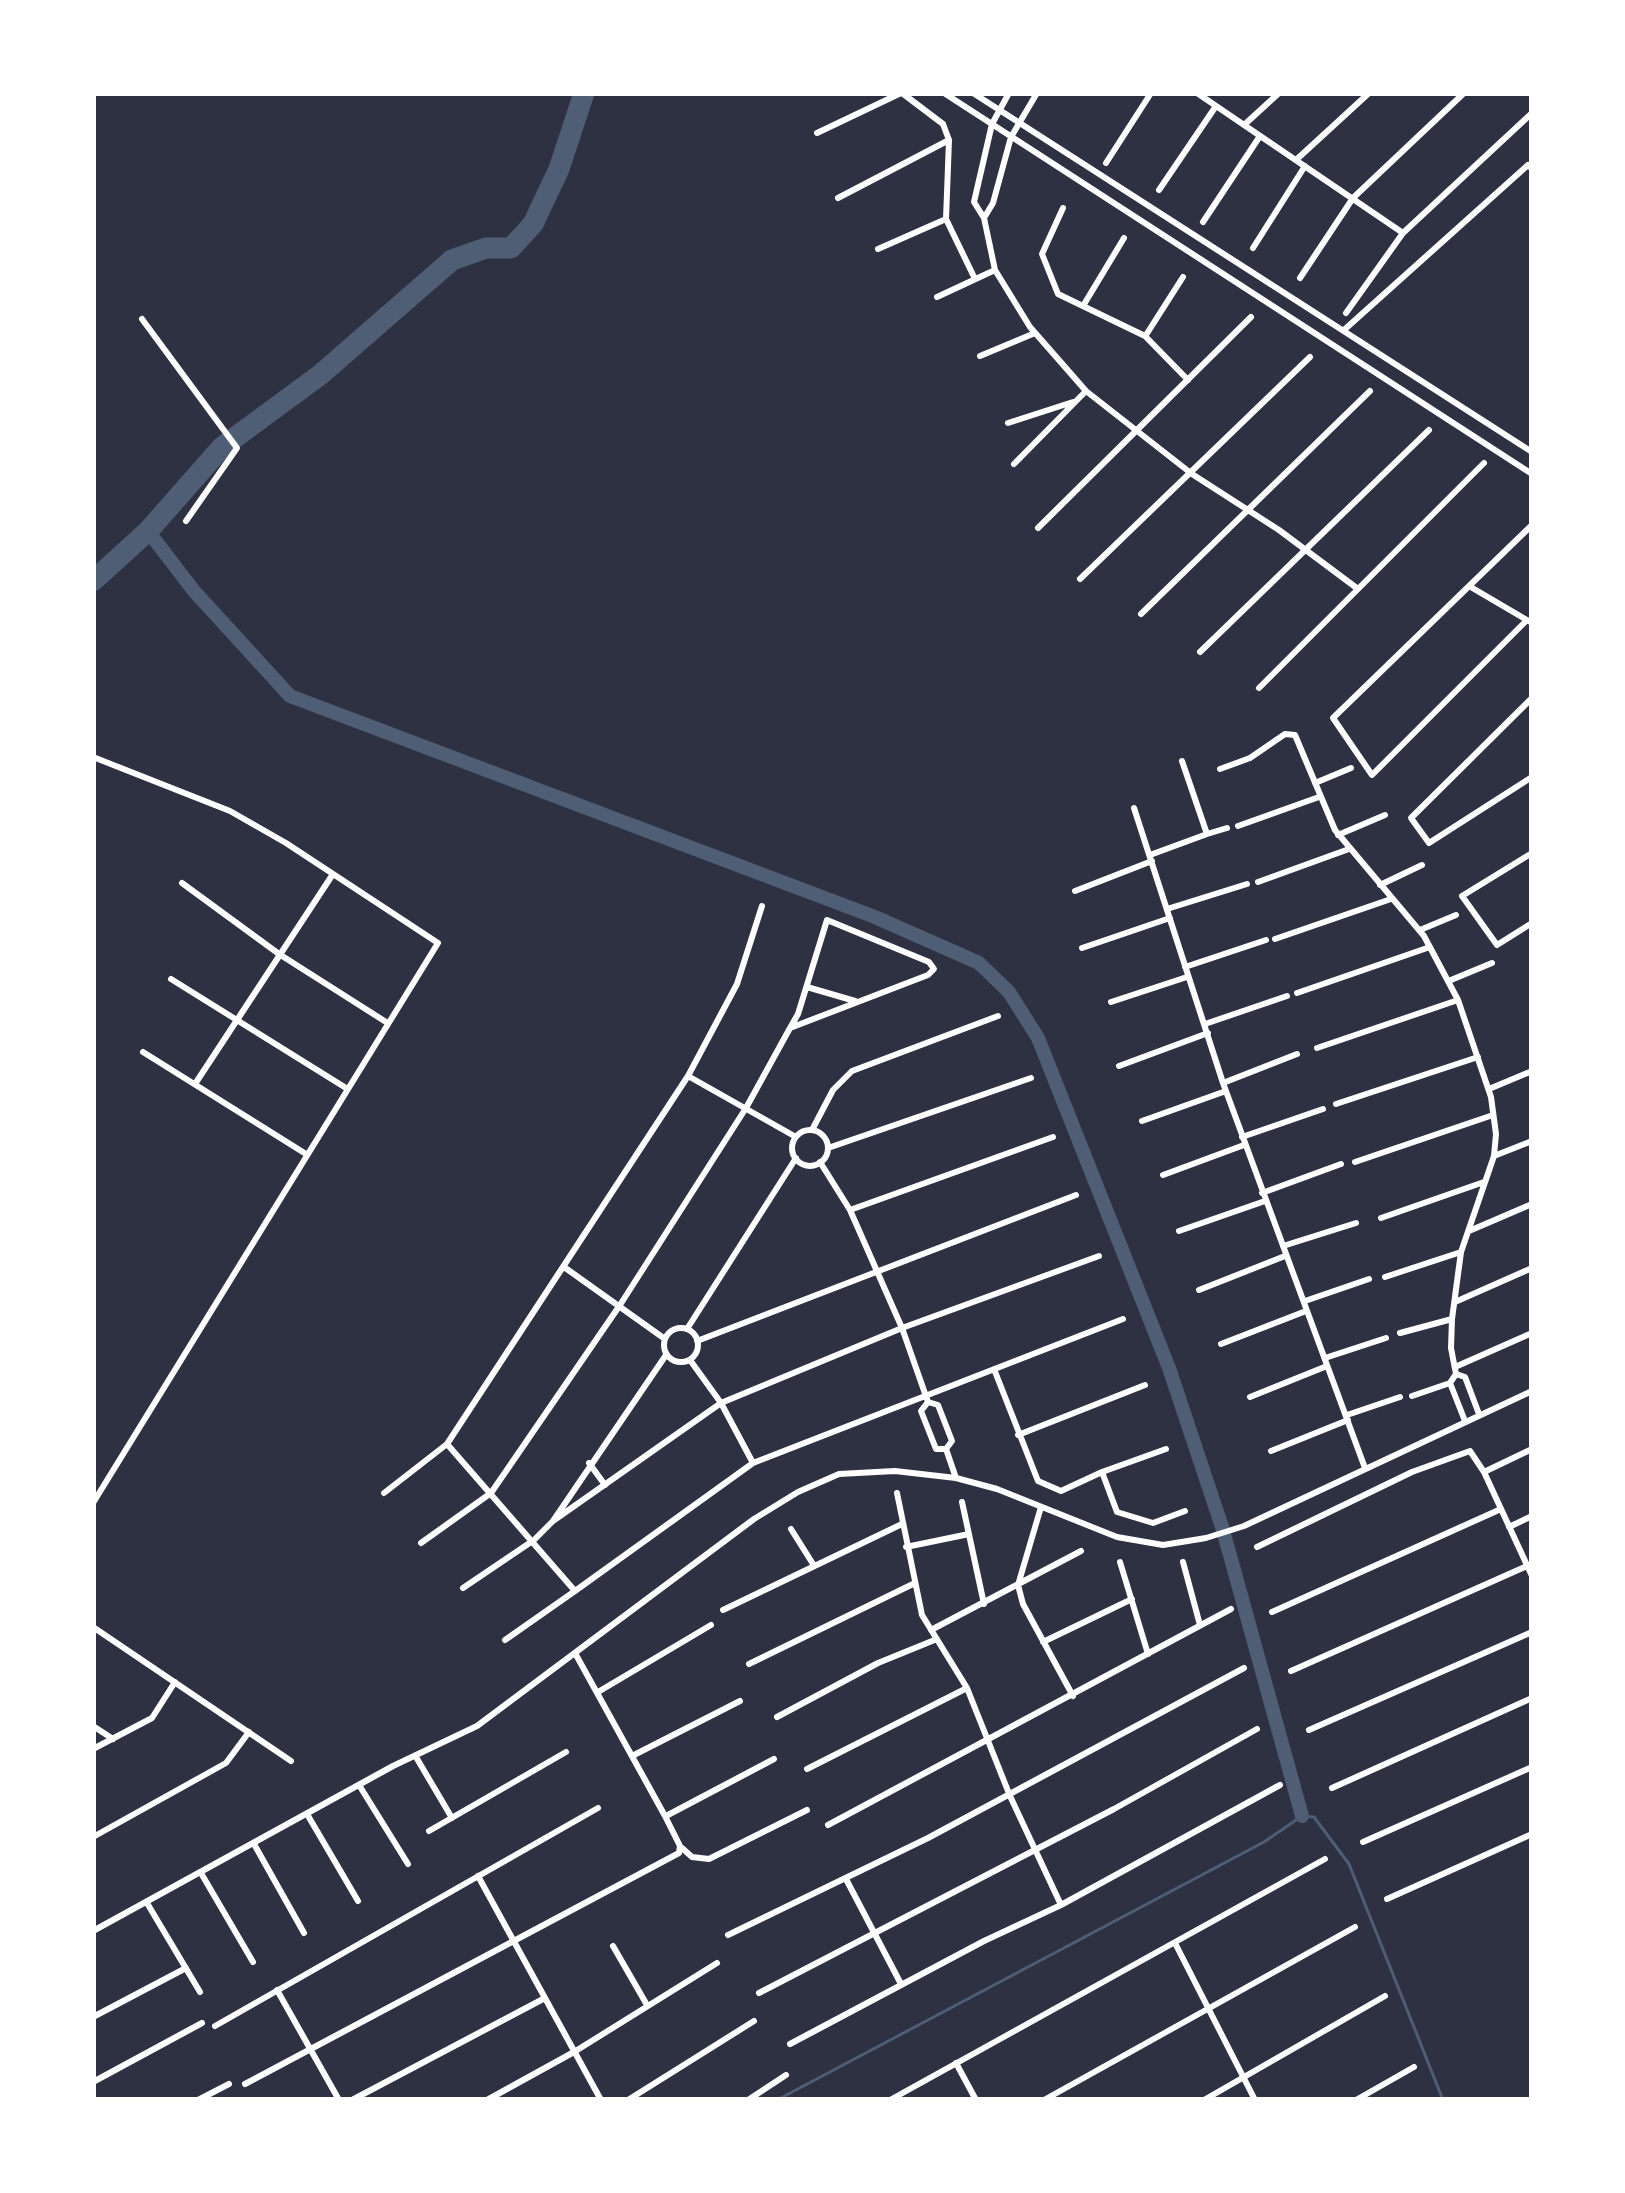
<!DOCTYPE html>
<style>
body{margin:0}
#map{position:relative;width:1625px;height:2193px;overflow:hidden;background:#2d3142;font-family:Roboto,sans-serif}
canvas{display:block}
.frame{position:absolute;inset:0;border:96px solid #fff;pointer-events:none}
</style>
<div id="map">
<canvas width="1625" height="2193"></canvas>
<div class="frame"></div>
</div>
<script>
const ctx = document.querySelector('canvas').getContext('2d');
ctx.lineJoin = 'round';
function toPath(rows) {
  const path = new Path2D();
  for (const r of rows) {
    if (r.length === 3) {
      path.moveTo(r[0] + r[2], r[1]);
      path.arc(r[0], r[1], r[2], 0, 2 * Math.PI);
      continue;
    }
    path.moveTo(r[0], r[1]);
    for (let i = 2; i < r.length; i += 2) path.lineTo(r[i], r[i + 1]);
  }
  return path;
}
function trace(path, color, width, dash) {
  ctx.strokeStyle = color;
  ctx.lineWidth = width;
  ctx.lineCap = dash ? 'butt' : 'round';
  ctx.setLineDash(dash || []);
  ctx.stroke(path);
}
trace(toPath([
 [777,2100,1264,1842,1302,1816,1314,1817,1349,1864,1443,2100]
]), '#4f5d75', 3);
trace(toPath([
 [148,531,194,591,290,696,875,917,979,963,1009,992,1038,1038,1169,1368,1223,1530,1302,1816]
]), '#4f5d75', 14);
trace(toPath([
 [93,581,148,531,222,447,320,375,452,260,486,248,511,248,533,224,559,169,584,93]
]), '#4f5d75', 21);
trace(toPath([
 [902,93,943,124,949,140,946,219,975,279],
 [944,93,1532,474],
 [973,93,1532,452],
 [1009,93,992,124,974,202,984,218,993,203,1011,137,1037,93],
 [1197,93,1403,233,1346,313],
 [1244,125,1279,93],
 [817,133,901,93],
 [1296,160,1369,93],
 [1106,163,1151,93],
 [1159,190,1216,106],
 [838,198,949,140],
 [1063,208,1042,254,1058,294,1145,336,1188,380],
 [984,218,995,270,1030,327,1086,391,1192,474,1279,530,1358,589],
 [1203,222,1260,136],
 [1403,233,1532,113],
 [1253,248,1305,166],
 [878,249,946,219],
 [1300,278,1353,198,1464,93],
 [937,297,995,270],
 [1083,306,1124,238],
 [142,319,237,448,186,521],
 [1344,330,1528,165,1532,169],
 [1146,335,1183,277],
 [980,356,1035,333],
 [1008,423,1073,402],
 [1014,464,1086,391],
 [1038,528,1251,317],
 [1080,579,1310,357],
 [1469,586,1532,623],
 [1141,614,1370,391],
 [1527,620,1372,775,1333,718,1532,525],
 [1200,652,1429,430],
 [1259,688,1484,463],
 [1532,698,1411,818,1429,843,1532,777],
 [93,757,230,811,286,843,438,943,93,1503],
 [1220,769,1250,758,1285,734,1295,735,1335,830,1424,936,1458,1000,1491,1097,1496,1134,1494,1156,1461,1252,1452,1319,1451,1348,1456,1374,1450,1383,1465,1421],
 [1315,783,1351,768],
 [1134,808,1223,1083,1365,1468],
 [1238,826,1319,797],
 [1207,834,1227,828],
 [1338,835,1385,815],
 [1532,853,1462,896,1497,945,1532,923],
 [1150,855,1207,834,1182,761],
 [1258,882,1349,849],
 [182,883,279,954,386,1022],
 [1380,885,1422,865],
 [1075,891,1152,861],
 [1167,909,1247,884],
 [1420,930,1456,915],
 [1275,939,1391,899],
 [1082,948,1170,918],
 [1185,967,1266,940],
 [171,979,346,1088],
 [1451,980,1492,963],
 [807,987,855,1001],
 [1297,993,1430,947],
 [1111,1002,1187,977],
 [1205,1024,1287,996],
 [1317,1048,1458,1000],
 [143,1052,306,1154],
 [1119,1066,1208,1033],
 [688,1076,796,1137],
 [1223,1083,1297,1054],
 [195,1084,333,874],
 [1489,1089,1532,1071],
 [1336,1104,1478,1057],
 [1142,1121,1226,1091],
 [812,1130,833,1090,852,1071,998,1016],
 [810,1148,18],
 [1242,1137,1323,1109],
 [828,1148,1031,1078],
 [1494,1156,1532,1141],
 [820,1162,850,1210,902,1328,928,1402,938,1405,952,1441,946,1449,956,1478],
 [1355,1162,1493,1115],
 [1163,1175,1244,1145],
 [1262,1193,1341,1164],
 [850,1210,1053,1137],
 [1381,1218,1484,1182],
 [1179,1231,1265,1201],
 [1469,1231,1532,1204],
 [1283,1246,1356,1223],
 [564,1267,665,1339],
 [1385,1277,1461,1252],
 [1199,1290,1285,1256],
 [1305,1301,1369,1279],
 [1455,1302,1532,1268],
 [681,1345,17],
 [687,1329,796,1158],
 [1400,1333,1452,1319],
 [697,1341,1076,1195],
 [1221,1344,1306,1311],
 [1325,1358,1386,1338],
 [690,1360,721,1403,753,1463],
 [1455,1367,1532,1333],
 [994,1369,1038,1481,1061,1491,1102,1472,1166,1449],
 [1456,1374,1465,1377,1479,1414],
 [1412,1396,1450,1383],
 [1250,1397,1327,1366],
 [928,1402,921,1411,936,1449,946,1449],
 [1347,1415,1400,1397],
 [1018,1435,1145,1385],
 [1271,1451,1348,1420],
 [589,1463,605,1485],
 [1102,1472,1117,1512,1153,1523,1185,1511],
 [1484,1472,1532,1449],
 [384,1493,447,1444],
 [897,1493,922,1615,967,1688,1010,1796,1061,1905],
 [962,1502,984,1604],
 [1041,1507,1018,1585,1023,1604,1073,1696],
 [553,1521,721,1403,902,1328,1099,1256],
 [1509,1527,1532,1516],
 [791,1529,813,1564],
 [421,1543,491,1493,620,1305,746,1108,790,1028,798,1014,827,920,929,962,934,969,928,975,790,1028],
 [906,1547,969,1534],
 [1257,1547,1412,1472,1470,1451,1484,1472,1532,1576],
 [1120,1562,1148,1654],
 [1183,1562,1200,1625],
 [463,1588,534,1540,553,1521,666,1355],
 [575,1591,753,1463,1123,1319],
 [723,1610,902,1524],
 [1272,1612,1501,1509],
 [93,1627,291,1761],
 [931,1630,1081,1551],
 [505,1640,575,1591,447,1444,688,1076,737,984,762,906],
 [1043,1642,1132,1599],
 [749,1664,913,1584],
 [1291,1671,1527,1566],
 [598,1692,711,1625],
 [777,1717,878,1663,937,1639],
 [93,1726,113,1739],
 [1309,1730,1532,1632],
 [93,1749,152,1718,175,1682],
 [632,1756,740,1701],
 [416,1757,452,1818],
 [807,1769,967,1688],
 [359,1785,408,1864],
 [1332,1788,1532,1698],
 [307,1814,358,1901],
 [666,1816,774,1759],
 [828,1825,1231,1609],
 [429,1831,566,1752],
 [93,1837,226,1763,249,1732],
 [1363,1842,1532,1767],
 [254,1844,304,1933],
 [682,1848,692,1857,709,1859,807,1810],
 [201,1873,253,1962],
 [478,1876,601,2100],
 [846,1879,901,1984],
 [1387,1899,1532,1834],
 [147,1903,200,1992],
 [93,1931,393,1766,477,1726,754,1519,798,1492,839,1474,895,1471,956,1478,997,1489,1117,1537,1163,1545,1206,1538,1244,1526,1532,1391],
 [728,1935,928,1838,1244,1668],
 [1175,1943,1255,2100],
 [613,1946,647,2005],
 [277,1990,339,2100],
 [759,1993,1114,1809,1257,1729],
 [93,2017,186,1968],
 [215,2026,598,1808],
 [790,2044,984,1941,1061,1905,1280,1785],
 [956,2063,976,2100],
 [93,2082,202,2023],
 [245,2084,679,1853,680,1846,665,1816,575,1653],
 [198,2100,229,2084],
 [352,2100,545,1998],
 [487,2100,574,2052,717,1963],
 [628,2100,754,2021],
 [748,2100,786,2075],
 [890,2100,1325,1859],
 [1044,2100,1355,1927],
 [1204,2100,1385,1996],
 [1356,2100,1414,2067]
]), '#fff', 6);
</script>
